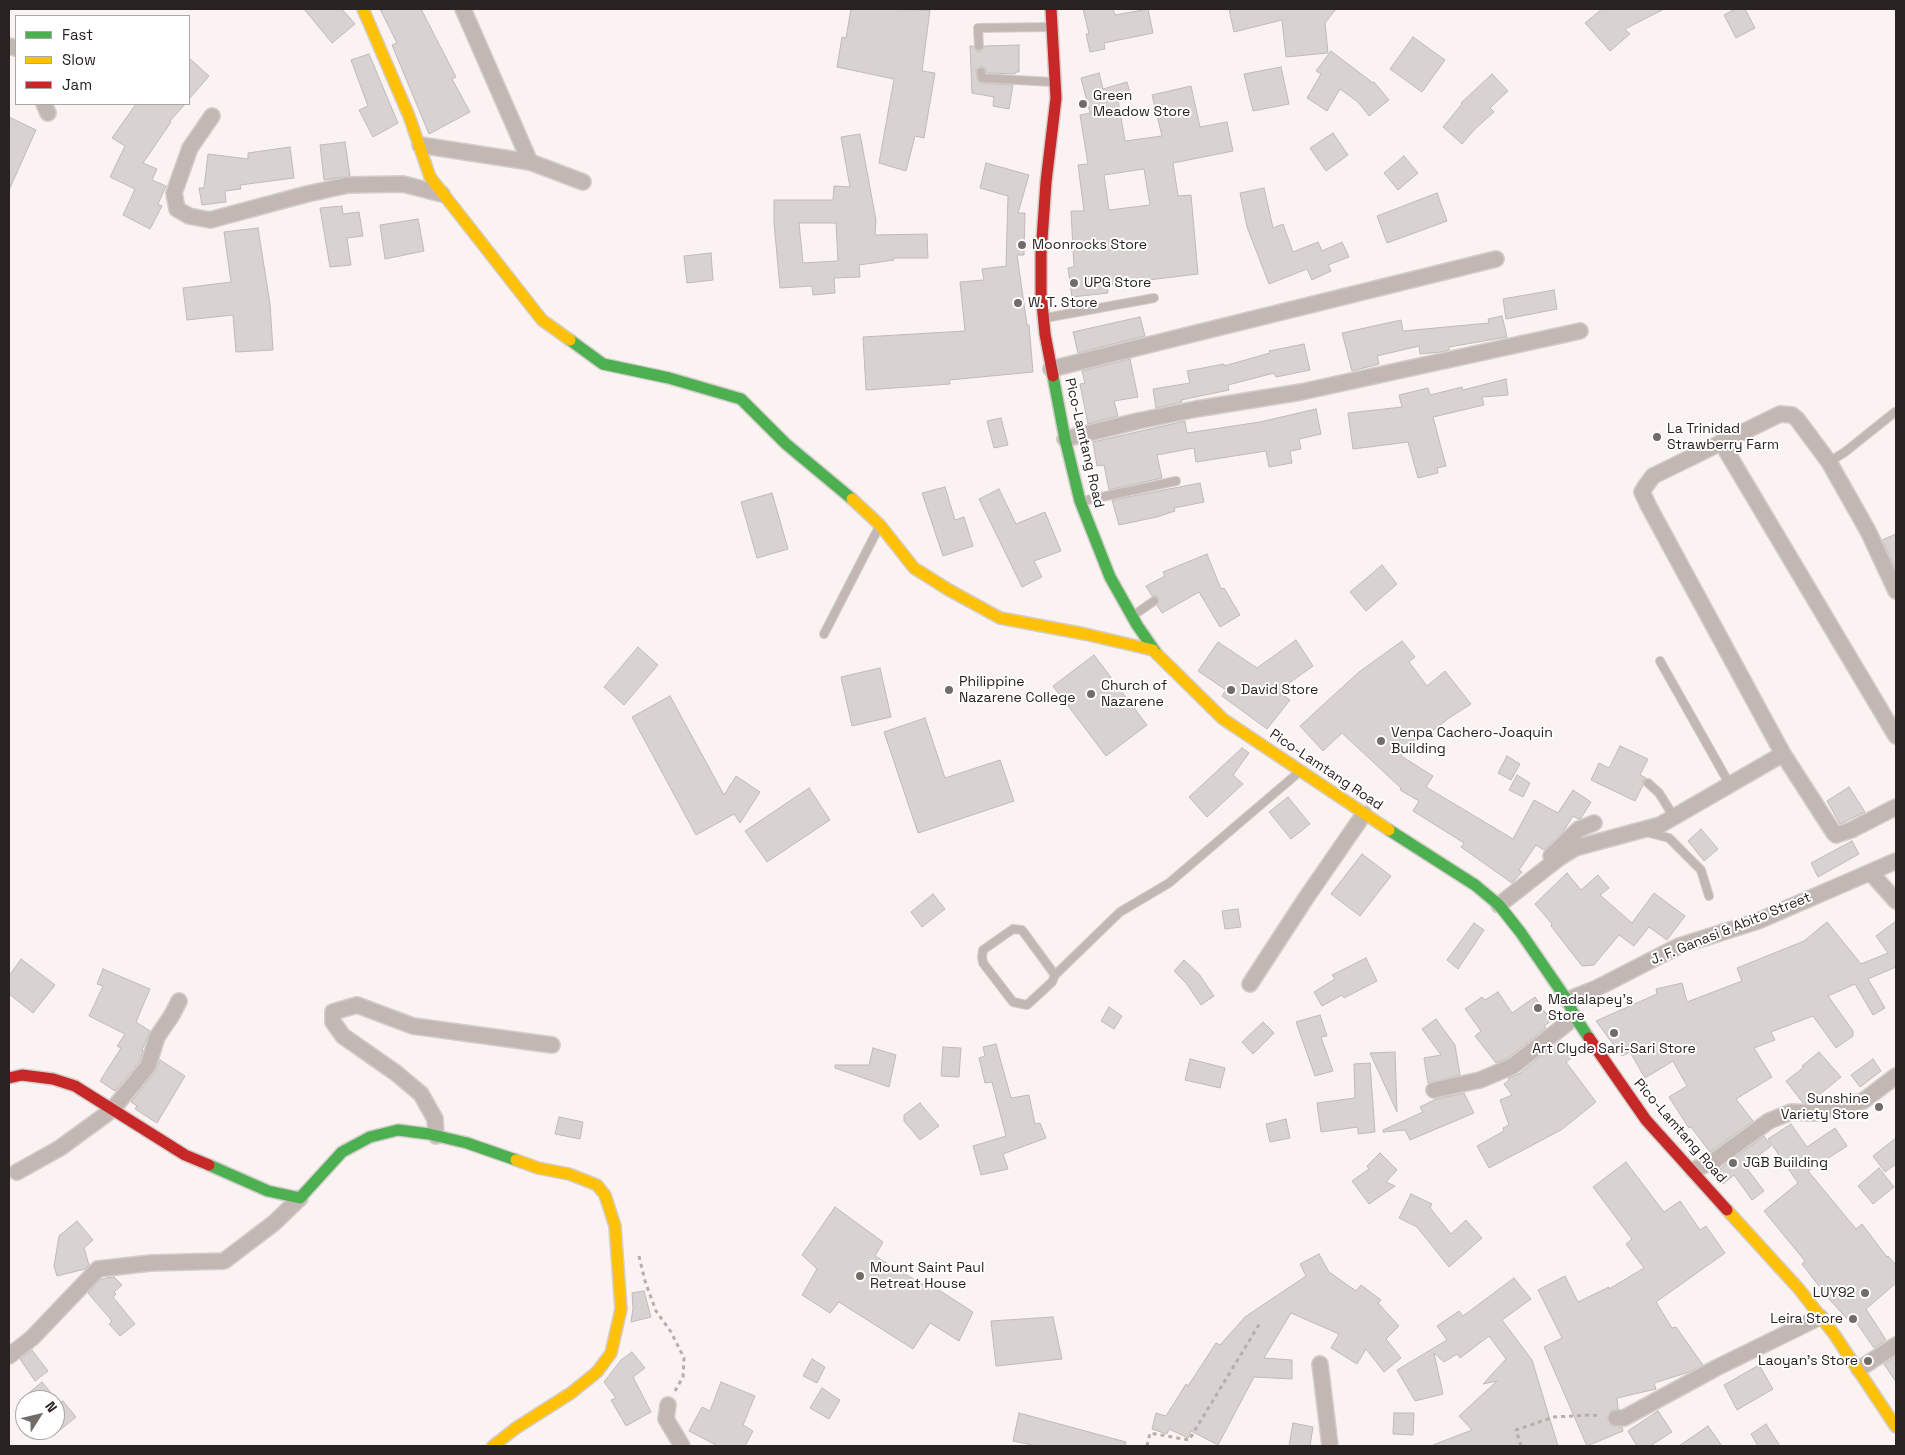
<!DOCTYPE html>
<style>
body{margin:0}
#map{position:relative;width:1905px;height:1455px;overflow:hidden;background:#faf3f1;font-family:"Space Grotesk",sans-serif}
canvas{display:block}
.frame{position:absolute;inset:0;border:10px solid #282320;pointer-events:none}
.legend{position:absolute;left:15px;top:15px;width:175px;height:90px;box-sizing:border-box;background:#fff;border:1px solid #a9a7a6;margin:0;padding:6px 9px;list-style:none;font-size:15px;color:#282320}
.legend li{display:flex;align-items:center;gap:10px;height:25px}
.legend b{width:25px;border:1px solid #a9a7a6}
.north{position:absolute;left:15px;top:1390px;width:50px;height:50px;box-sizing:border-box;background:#fff;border:1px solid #a9a7a6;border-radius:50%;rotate:54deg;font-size:14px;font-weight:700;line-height:20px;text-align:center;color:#282320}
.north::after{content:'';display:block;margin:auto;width:18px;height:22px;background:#726c69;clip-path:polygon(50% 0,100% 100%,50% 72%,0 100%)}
</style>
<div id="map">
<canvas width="1905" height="1455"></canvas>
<div class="frame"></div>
<ul class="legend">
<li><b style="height:6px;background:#4caf50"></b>Fast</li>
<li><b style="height:6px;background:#ffc107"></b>Slow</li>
<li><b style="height:6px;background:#c62828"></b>Jam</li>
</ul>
<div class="north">N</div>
</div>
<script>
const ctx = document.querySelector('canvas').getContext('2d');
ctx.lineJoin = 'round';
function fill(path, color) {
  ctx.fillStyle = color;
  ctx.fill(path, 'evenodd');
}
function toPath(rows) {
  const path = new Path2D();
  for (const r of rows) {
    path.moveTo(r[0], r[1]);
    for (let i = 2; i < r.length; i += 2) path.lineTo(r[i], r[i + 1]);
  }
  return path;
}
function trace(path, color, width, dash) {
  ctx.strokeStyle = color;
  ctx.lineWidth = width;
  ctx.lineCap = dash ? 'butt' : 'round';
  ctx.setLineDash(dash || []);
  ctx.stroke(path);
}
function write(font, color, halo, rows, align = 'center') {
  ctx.font = font + ' "Space Grotesk",sans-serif';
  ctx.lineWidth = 4;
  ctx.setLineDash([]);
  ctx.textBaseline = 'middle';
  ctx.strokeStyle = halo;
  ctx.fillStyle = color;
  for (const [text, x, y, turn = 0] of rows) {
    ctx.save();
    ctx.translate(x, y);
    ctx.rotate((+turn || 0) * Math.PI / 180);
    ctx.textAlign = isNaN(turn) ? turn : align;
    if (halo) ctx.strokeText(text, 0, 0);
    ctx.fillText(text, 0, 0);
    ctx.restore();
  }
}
const building = toPath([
 [304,9,342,9,355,24,332,43,304,9],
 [380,9,421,9,456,77,452,79,470,112,429,134,392,45,397,43,380,9],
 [851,9,930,10,922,71,935,73,924,138,915,136,906,171,879,163,894,79,837,67,842,37,846,38,851,9],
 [1083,9,1113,9,1115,15,1148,9,1153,33,1104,43,1105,49,1090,52,1086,34,1089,34,1083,9],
 [1229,9,1336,9,1325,23,1328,53,1286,57,1282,20,1234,32,1229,9],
 [1602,9,1664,9,1625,29,1630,34,1610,51,1585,23,1602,9],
 [1735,9,1745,9,1755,28,1736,38,1724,15,1735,9],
 [1413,37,1445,60,1422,92,1390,69,1413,37],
 [1019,45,1019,72,1015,72,1015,74,987,73,985,68,981,66,976,70,977,79,980,83,1013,85,1009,109,993,106,994,97,972,93,970,46,973,46,975,49,979,52,982,50,985,46,1019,45],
 [1331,51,1373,83,1374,82,1389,100,1369,116,1358,102,1340,89,1327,111,1307,98,1321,74,1316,71,1331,51],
 [369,54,398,123,373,137,359,110,368,106,351,60,369,54],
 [189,58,209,76,189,99,189,58],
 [1281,67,1289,104,1253,111,1244,74,1281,67],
 [1099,73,1103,89,1127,82,1131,96,1118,100,1125,141,1162,136,1152,95,1191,86,1200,127,1227,122,1233,151,1173,163,1178,196,1191,195,1198,274,1107,285,1108,293,1072,297,1068,268,1074,267,1071,211,1084,211,1078,165,1088,164,1080,115,1090,113,1081,78,1099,73],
 [1144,169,1150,205,1109,210,1104,175,1144,169],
 [1492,74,1508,91,1490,108,1494,112,1475,129,1462,144,1443,127,1462,104,1461,103,1492,74],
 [136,104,185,104,170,121,171,122,143,163,157,169,152,180,166,186,158,204,162,206,150,229,123,215,135,189,110,177,125,146,112,138,136,104],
 [9,117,36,130,9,190,9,117],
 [1333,133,1348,155,1326,171,1310,148,1333,133],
 [860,134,876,220,875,235,927,234,928,258,893,258,894,260,859,265,860,277,834,278,835,293,813,295,812,286,780,288,774,223,774,200,833,200,834,186,850,187,841,137,860,134],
 [799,223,836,223,838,261,803,263,799,223],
 [345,142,350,176,324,180,320,145,345,142],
 [290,147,294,178,240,185,241,189,225,191,226,202,202,205,199,188,204,188,208,154,248,159,248,153,290,147],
 [1404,156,1418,173,1398,190,1384,173,1404,156],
 [986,163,1029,175,1018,213,1025,213,1024,255,1017,255,1027,325,1029,325,1033,372,949,380,950,384,866,390,863,337,965,331,960,282,984,280,982,269,1006,266,1008,196,980,188,986,163],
 [1264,188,1273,228,1283,224,1293,252,1318,242,1322,251,1342,242,1349,257,1328,265,1331,271,1312,280,1307,269,1269,284,1247,227,1240,193,1264,188],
 [1437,193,1447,221,1387,243,1377,216,1437,193],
 [342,206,343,214,359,212,363,236,347,238,351,265,330,267,320,208,342,206],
 [418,219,424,251,385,259,380,225,418,219],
 [258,228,270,304,273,350,236,352,233,315,187,320,183,288,231,282,224,232,258,228],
 [711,253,713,280,687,283,684,256,711,253],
 [1554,290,1557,309,1506,319,1503,299,1554,290],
 [1502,316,1507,337,1449,347,1449,350,1441,352,1420,354,1419,346,1377,356,1379,364,1352,371,1342,333,1401,320,1403,331,1489,323,1488,319,1502,316],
 [1140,317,1145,336,1078,353,1073,332,1140,317],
 [1304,344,1310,370,1276,377,1274,373,1228,385,1229,390,1181,400,1182,402,1156,408,1153,389,1190,383,1187,371,1224,364,1224,366,1270,353,1269,351,1304,344],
 [1130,359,1138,397,1114,401,1118,416,1088,424,1080,384,1085,383,1082,371,1130,359],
 [1506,379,1508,395,1482,397,1484,405,1433,417,1446,466,1437,468,1438,473,1418,478,1408,442,1353,449,1348,413,1402,407,1399,395,1428,388,1430,395,1462,387,1463,390,1506,379],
 [1316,409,1321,434,1299,439,1301,449,1290,451,1292,463,1269,467,1266,451,1196,462,1194,448,1157,455,1162,478,1109,490,1104,465,1097,466,1093,442,1185,421,1187,433,1260,422,1316,409],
 [1001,418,1008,445,994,448,987,421,1001,418],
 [1200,483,1204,502,1174,508,1175,511,1157,517,1119,525,1112,500,1200,483],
 [945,487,955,520,964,517,973,546,943,556,922,493,945,487],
 [999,489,1016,524,1045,512,1061,551,1034,561,1042,577,1022,587,979,499,999,489],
 [772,493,788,549,757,558,741,502,772,493],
 [1896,534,1896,569,1882,540,1896,534],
 [1207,554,1221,589,1224,588,1240,615,1220,627,1199,592,1162,613,1157,605,1159,598,1156,596,1152,596,1146,586,1165,576,1163,572,1207,554],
 [1382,565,1397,584,1366,611,1350,592,1382,565],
 [1296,640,1313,666,1278,691,1290,700,1267,729,1222,696,1226,690,1198,671,1218,642,1257,668,1296,640],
 [1402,641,1415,657,1409,662,1427,686,1445,671,1471,704,1449,718,1430,733,1426,729,1401,756,1433,776,1426,787,1513,839,1534,800,1558,813,1573,790,1591,802,1581,818,1578,819,1573,816,1563,832,1544,850,1536,845,1519,870,1522,872,1512,883,1461,847,1464,843,1413,811,1419,801,1400,790,1401,788,1342,733,1323,751,1300,726,1359,672,1402,641],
 [638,647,658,665,624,705,604,687,638,647],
 [1094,655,1147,725,1106,756,1053,686,1094,655],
 [880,668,891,717,852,726,841,677,880,668],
 [670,696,724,795,736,776,760,792,740,823,734,814,696,835,632,717,670,696],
 [925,718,945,778,1000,760,1014,801,918,833,884,732,925,718],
 [1620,746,1648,759,1640,775,1646,778,1643,781,1643,785,1635,801,1591,780,1599,763,1609,768,1620,746],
 [1242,748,1249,753,1233,775,1243,784,1207,817,1189,797,1242,748],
 [1507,756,1520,764,1511,780,1498,773,1507,756],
 [1517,775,1530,783,1523,797,1509,790,1517,775],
 [1849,787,1865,812,1840,824,1827,801,1849,787],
 [809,788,830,820,767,862,745,831,809,788],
 [1288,797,1310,824,1291,839,1269,812,1288,797],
 [1701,829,1718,849,1704,861,1688,841,1701,829],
 [1852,841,1859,854,1818,877,1811,863,1852,841],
 [1362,854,1391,876,1360,916,1331,894,1362,854],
 [1567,873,1581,890,1598,875,1609,888,1600,895,1632,923,1654,893,1685,916,1667,940,1649,927,1634,946,1619,935,1594,965,1582,966,1551,926,1552,924,1535,904,1567,873],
 [933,894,945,909,922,927,911,912,933,894],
 [1238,909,1241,927,1225,929,1222,911,1238,909],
 [1896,921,1896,967,1868,979,1885,1008,1873,1015,1855,984,1828,996,1853,1031,1853,1036,1836,1048,1813,1016,1771,1032,1775,1040,1754,1048,1772,1077,1736,1099,1753,1121,1710,1152,1691,1127,1689,1128,1669,1097,1687,1086,1673,1061,1645,1078,1630,1052,1622,1056,1596,1021,1657,994,1656,989,1682,983,1687,1002,1742,981,1737,968,1804,941,1827,922,1861,964,1888,953,1876,936,1896,921],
 [1474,923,1484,930,1458,969,1447,960,1474,923],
 [1366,958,1377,981,1344,998,1342,995,1322,1006,1314,992,1335,979,1332,975,1366,958],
 [21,959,55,985,33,1013,9,994,9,976,21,959],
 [1184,960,1199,974,1214,996,1201,1005,1186,983,1174,971,1184,960],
 [103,969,150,989,136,1022,150,1031,142,1050,143,1050,140,1061,115,1091,100,1081,121,1048,117,1046,125,1034,89,1016,103,986,97,984,103,969],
 [1498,992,1512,1013,1535,997,1551,1021,1544,1026,1546,1028,1508,1058,1496,1063,1475,1036,1481,1031,1465,1009,1482,997,1485,1000,1498,992],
 [1109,1007,1122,1016,1114,1029,1101,1021,1109,1007],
 [1320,1015,1327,1036,1321,1037,1333,1071,1315,1076,1296,1022,1320,1015],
 [1436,1019,1455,1045,1460,1075,1428,1083,1424,1058,1441,1055,1422,1029,1436,1019],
 [1263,1022,1274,1033,1253,1054,1242,1042,1263,1022],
 [1558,1042,1571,1058,1566,1062,1596,1102,1561,1130,1489,1168,1477,1146,1504,1131,1503,1128,1509,1125,1500,1100,1512,1095,1504,1084,1509,1080,1508,1078,1519,1074,1558,1042],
 [996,1044,1011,1098,1029,1095,1035,1124,1040,1123,1046,1138,1003,1154,1008,1169,981,1175,973,1146,1006,1136,992,1082,985,1083,979,1058,985,1056,983,1047,996,1044],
 [943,1047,961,1048,959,1077,941,1076,943,1047],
 [873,1048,896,1055,889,1087,835,1068,835,1065,869,1065,873,1048],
 [1395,1052,1397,1112,1370,1053,1395,1052],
 [1819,1052,1841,1077,1809,1103,1803,1103,1786,1081,1804,1067,1802,1066,1819,1052],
 [1190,1059,1225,1068,1220,1088,1185,1080,1190,1059],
 [1873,1059,1881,1071,1860,1087,1851,1075,1873,1059],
 [160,1060,185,1076,157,1123,135,1109,137,1106,131,1102,155,1072,160,1060],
 [1370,1063,1375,1132,1358,1134,1358,1127,1321,1132,1317,1103,1355,1098,1354,1064,1370,1063],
 [1464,1093,1474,1113,1410,1140,1405,1130,1383,1132,1383,1130,1423,1112,1420,1107,1436,1099,1464,1093],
 [920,1103,939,1126,920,1140,904,1121,904,1115,920,1103],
 [559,1117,583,1122,580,1139,555,1134,559,1117],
 [1286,1119,1290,1138,1270,1142,1266,1124,1286,1119],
 [1791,1124,1807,1147,1835,1128,1847,1146,1808,1171,1856,1229,1862,1224,1887,1257,1888,1256,1896,1265,1896,1283,1866,1309,1886,1340,1874,1348,1854,1319,1851,1323,1829,1299,1802,1264,1805,1261,1764,1211,1798,1183,1768,1139,1791,1124],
 [1764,1136,1771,1146,1745,1166,1764,1191,1752,1200,1734,1175,1723,1184,1712,1172,1720,1169,1764,1136],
 [1896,1138,1896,1164,1885,1172,1873,1156,1896,1138],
 [1380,1153,1397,1170,1386,1182,1395,1186,1369,1204,1352,1181,1369,1169,1367,1166,1380,1153],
 [1626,1162,1664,1212,1680,1201,1700,1230,1706,1226,1725,1253,1656,1302,1672,1328,1676,1327,1703,1365,1689,1372,1654,1383,1656,1389,1617,1398,1618,1409,1611,1410,1607,1418,1611,1426,1622,1427,1623,1431,1587,1446,1544,1347,1562,1338,1538,1290,1565,1276,1578,1302,1609,1287,1609,1289,1644,1268,1626,1244,1632,1239,1593,1187,1626,1162],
 [1879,1168,1894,1187,1873,1204,1858,1186,1879,1168],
 [1411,1194,1432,1204,1430,1208,1451,1234,1466,1220,1482,1238,1449,1267,1417,1227,1399,1218,1411,1194],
 [835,1207,883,1242,875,1256,925,1286,928,1283,973,1312,959,1341,930,1323,913,1349,839,1302,830,1313,802,1295,817,1269,802,1255,835,1207],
 [77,1221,93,1240,84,1248,89,1265,85,1269,57,1276,54,1266,59,1236,77,1221],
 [1319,1254,1329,1272,1356,1291,1361,1285,1381,1300,1378,1303,1399,1326,1386,1339,1401,1358,1384,1372,1366,1349,1357,1364,1331,1348,1339,1334,1291,1313,1264,1358,1292,1360,1292,1379,1254,1377,1218,1445,1191,1431,1188,1438,1169,1429,1167,1434,1152,1429,1156,1413,1166,1416,1186,1384,1188,1386,1216,1343,1220,1345,1245,1317,1306,1276,1300,1264,1319,1254],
 [114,1277,122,1285,114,1292,116,1294,113,1297,135,1324,120,1336,109,1324,112,1321,88,1293,102,1278,103,1280,106,1278,114,1277],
 [1514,1278,1531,1299,1502,1320,1532,1360,1558,1446,1433,1446,1433,1445,1472,1430,1459,1416,1497,1381,1483,1384,1506,1359,1489,1336,1460,1358,1457,1354,1444,1362,1434,1353,1443,1394,1415,1401,1397,1370,1447,1340,1437,1326,1459,1311,1463,1316,1514,1278],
 [644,1291,651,1317,631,1322,633,1308,632,1293,644,1291],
 [1053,1317,1062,1359,996,1366,991,1321,1053,1317],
 [32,1350,48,1371,35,1381,20,1359,32,1350],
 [632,1352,645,1368,633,1377,651,1412,626,1426,611,1400,616,1398,604,1382,621,1360,632,1352],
 [1896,1356,1896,1382,1884,1364,1896,1356],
 [812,1359,825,1367,817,1383,803,1376,812,1359],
 [1759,1365,1773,1389,1737,1410,1724,1385,1759,1365],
 [42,1382,57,1400,20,1400,42,1382],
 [721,1382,755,1396,743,1425,753,1431,745,1446,718,1446,689,1431,702,1407,710,1411,721,1382],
 [822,1388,840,1400,829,1419,810,1408,822,1388],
 [63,1401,76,1417,55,1434,55,1407,63,1401],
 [1658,1411,1672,1432,1650,1446,1637,1446,1628,1431,1658,1411],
 [1019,1413,1126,1442,1125,1446,1037,1446,1013,1441,1019,1413],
 [1394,1413,1414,1413,1413,1435,1393,1434,1394,1413],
 [1293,1423,1313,1427,1310,1446,1289,1446,1293,1423],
 [1766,1424,1780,1446,1758,1446,1751,1434,1766,1424],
 [1708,1426,1722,1446,1679,1446,1708,1426]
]);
fill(building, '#d8d3d1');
trace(building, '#c0bab7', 1);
const lane = toPath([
 [979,46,978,28,1050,27],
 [981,72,982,78,1052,82],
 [1045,318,1154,298],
 [1829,462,1845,452,1895,412],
 [1083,501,1176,481],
 [1134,615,1154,601],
 [824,634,879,527],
 [1660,661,1730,785],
 [1648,783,1659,793,1674,817],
 [1646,832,1669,838,1701,870,1709,896],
 [1013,929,1022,930,1055,975,1052,982,1027,1005,1013,1002,983,963,982,957,983,950,1013,929],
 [1055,975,1120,912,1169,883,1298,773]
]);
const street = toPath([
 [463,9,530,162],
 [9,46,16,48],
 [44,104,48,113],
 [212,116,190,148,174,193,177,209,189,216,210,220,307,194,348,185,403,184,442,194],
 [420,145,530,162,583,182],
 [1051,369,1496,259],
 [1065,439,1138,421,1196,409,1301,392,1580,331],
 [1721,442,1896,736],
 [1896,591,1868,531,1829,462,1797,419,1792,415,1780,414,1653,476,1645,487,1642,492,1648,505,1783,754,1834,833,1836,835,1851,830,1896,807],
 [1551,856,1579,829,1594,823],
 [1871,873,1896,901],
 [1499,905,1559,858,1575,848,1660,825,1783,754],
 [1250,984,1306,898,1364,814],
 [1567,1000,1597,988,1679,946,1758,921,1896,861],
 [1434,1090,1480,1080,1513,1066,1575,1017],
 [436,1136,435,1119,421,1094,396,1073,343,1036,333,1022,333,1012,357,1005,413,1026,552,1045],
 [1693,1170,1714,1161,1769,1121,1791,1112,1815,1113,1863,1101,1896,1076],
 [17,1172,60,1148,112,1110,148,1066,157,1037,172,1015,179,1001],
 [9,1356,32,1338,98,1269,151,1263,224,1261,274,1223,300,1198],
 [1320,1364,1330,1446],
 [1859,1369,1896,1345],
 [668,1405,666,1419,682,1446],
 [1616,1418,1624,1418,1716,1368,1820,1317]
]);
const fast = toPath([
 [570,340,603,364,669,378,741,399,786,444,852,499],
 [1053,376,1065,439,1080,501,1110,577,1137,625,1157,654],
 [1389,830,1475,885,1499,905,1521,933,1567,1000,1575,1017,1589,1038],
 [209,1165,268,1191,300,1198,342,1152,370,1137,398,1130,429,1134,467,1143,516,1160]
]);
const slow = toPath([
 [363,9,409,116,430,177,542,320,570,340],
 [852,499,880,525,914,568,949,590,1000,618,1085,634,1153,650],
 [1157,654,1223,719,1389,830],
 [1727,1210,1799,1289,1834,1334,1896,1427],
 [493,1446,516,1428,571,1393,597,1372,611,1353,621,1309,615,1226,605,1195,597,1185,569,1174,538,1168,516,1160]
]);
const jam = toPath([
 [1051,9,1056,98,1046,182,1041,254,1041,293,1045,334,1053,376],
 [1589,1038,1646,1120,1727,1210],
 [9,1078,22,1075,53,1079,75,1086,185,1155,209,1165]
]);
trace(lane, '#d3cecc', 10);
trace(street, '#d3cecc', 18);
trace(fast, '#d3cecc', 14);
trace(slow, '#d3cecc', 14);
trace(jam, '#d3cecc', 14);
trace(toPath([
 [639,1256,645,1281,656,1311,671,1332,684,1358,683,1377,675,1391],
 [1147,1446,1150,1433,1189,1440,1260,1323],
 [1521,1446,1516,1430,1554,1417,1591,1415,1601,1416]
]), '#b7aeab', 3, [4, 4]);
trace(lane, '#c3b7b3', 8);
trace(street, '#c3b7b3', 15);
trace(fast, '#4caf50', 11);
trace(slow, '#ffc107', 11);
trace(jam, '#c62828', 11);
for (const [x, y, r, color] of [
 [1083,104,5,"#726c69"],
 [1022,245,5,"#726c69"],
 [1074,283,5,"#726c69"],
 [1018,303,5,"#726c69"],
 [1657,437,5,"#726c69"],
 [949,690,5,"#726c69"],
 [1231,690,5,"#726c69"],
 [1091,694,5,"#726c69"],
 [1381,741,5,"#726c69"],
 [1538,1008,5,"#726c69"],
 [1614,1033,5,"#726c69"],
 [1879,1107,5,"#726c69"],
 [1733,1163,5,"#726c69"],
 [860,1276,5,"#726c69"],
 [1865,1293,5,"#726c69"],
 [1853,1319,5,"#726c69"],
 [1868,1361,5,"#726c69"]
]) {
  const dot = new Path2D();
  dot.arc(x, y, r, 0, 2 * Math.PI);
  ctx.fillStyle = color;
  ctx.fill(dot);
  trace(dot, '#fff', 2);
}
write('14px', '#282320', '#fff', [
 ["Green",1093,96],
 ["Meadow Store",1093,112],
 ["Moonrocks Store",1032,245],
 ["UPG Store",1084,283],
 ["W. T. Store",1028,303],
 ["La Trinidad",1667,429],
 ["Strawberry Farm",1667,445],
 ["Philippine",959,682],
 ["Nazarene College",959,698],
 ["Church of",1101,686],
 ["Nazarene",1101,702],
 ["David Store",1241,690],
 ["Venpa Cachero-Joaquin",1391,733],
 ["Building",1391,749],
 ["Madalapey's",1548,1000],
 ["Store",1548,1016],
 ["Art Clyde Sari-Sari Store",1614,1049,"center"],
 ["Sunshine",1869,1099,"right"],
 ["Variety Store",1869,1115,"right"],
 ["JGB Building",1743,1163],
 ["Mount Saint Paul",870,1268],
 ["Retreat House",870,1284],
 ["LUY92",1855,1293,"right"],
 ["Leira Store",1843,1319,"right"],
 ["Laoyan's Store",1858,1361,"right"]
], 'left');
write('14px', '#282320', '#fff', [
 ["Pico-Lamtang Road",1084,443,77],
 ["Pico-Lamtang Road",1326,770,34],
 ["J. F. Ganasi & Abito Street",1731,929,-22],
 ["Pico-Lamtang Road",1680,1131,49]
]);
</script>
